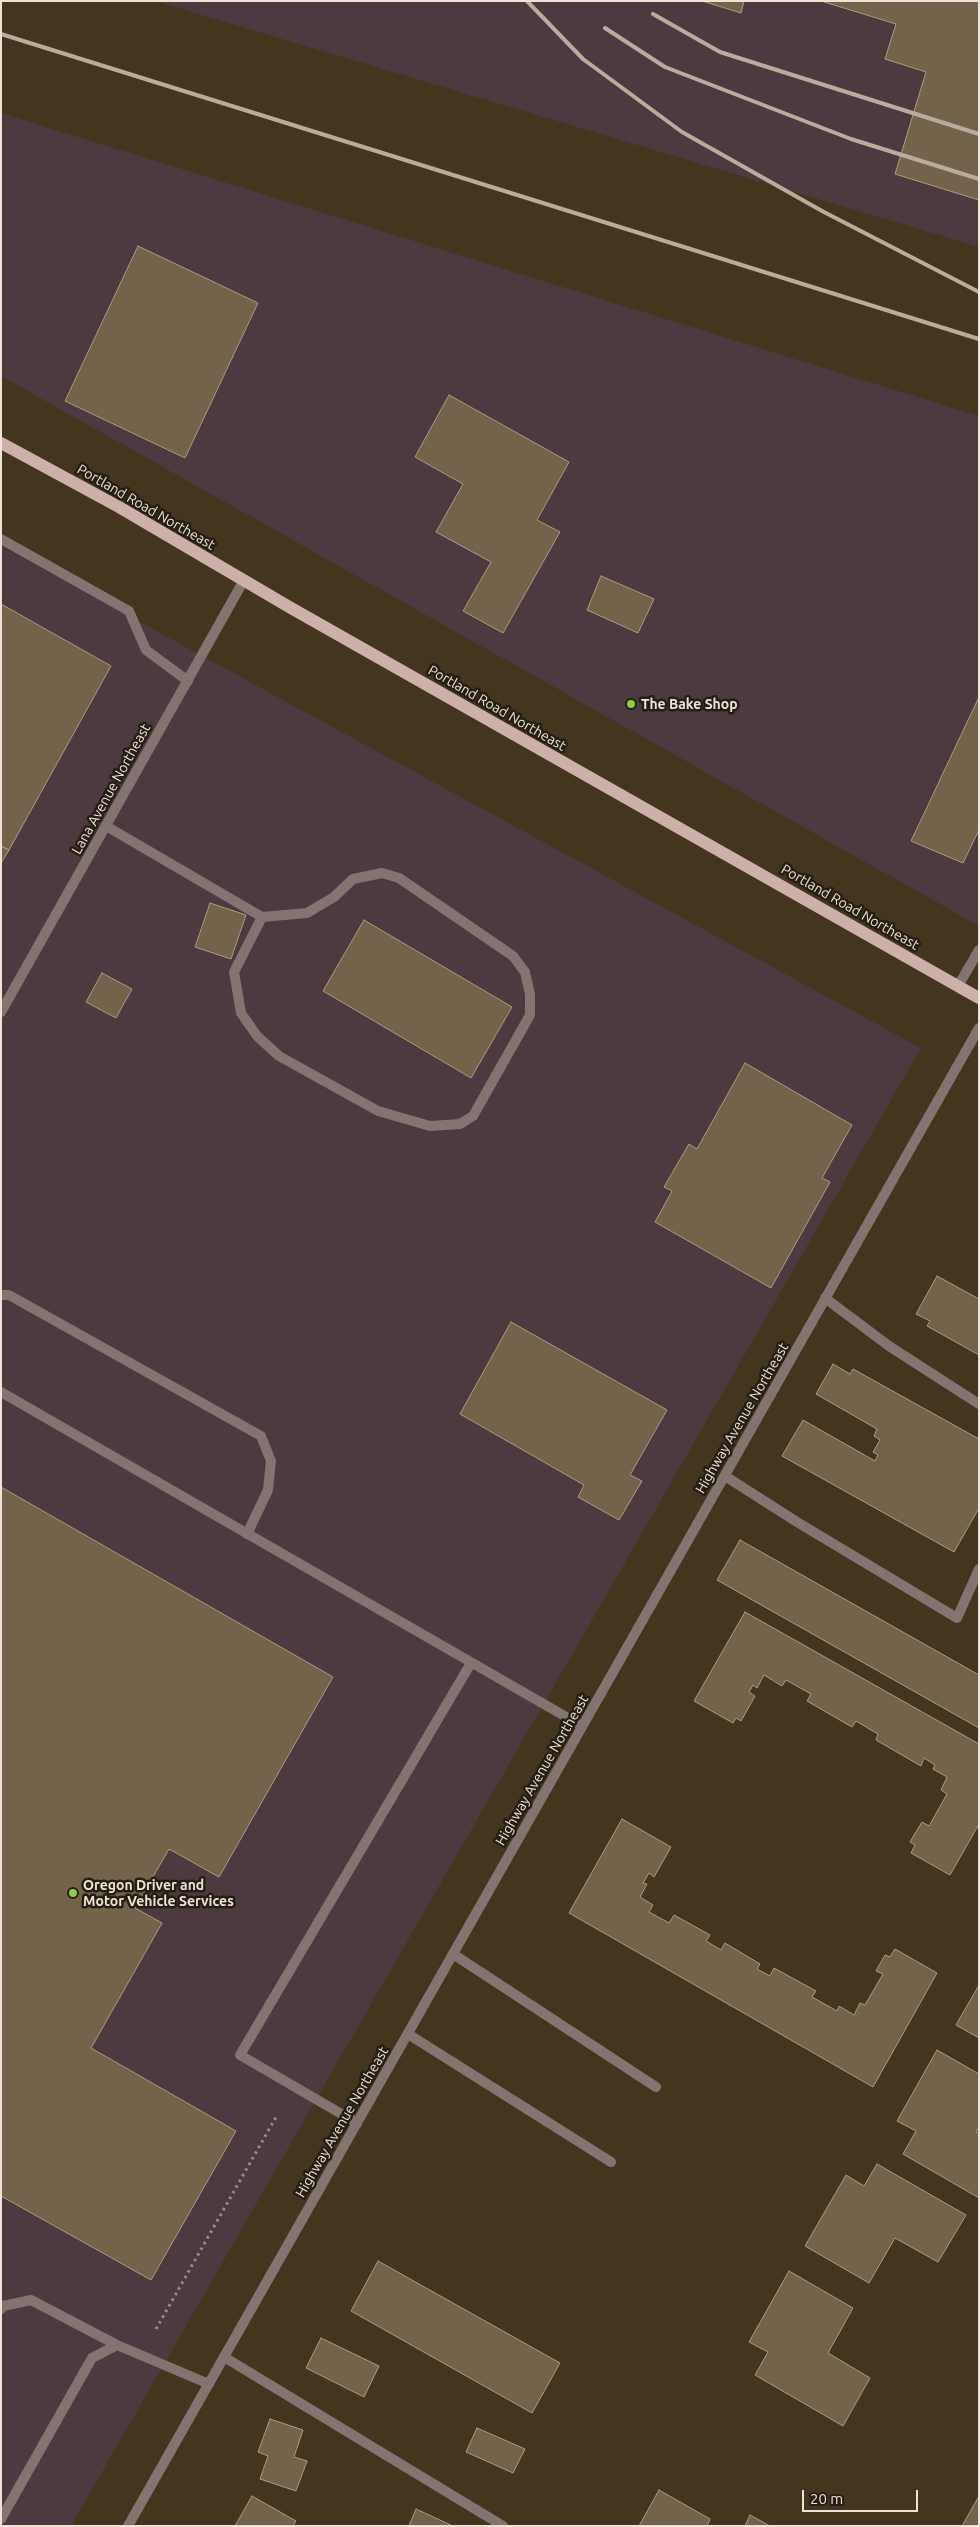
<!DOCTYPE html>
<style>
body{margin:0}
#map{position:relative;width:980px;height:2527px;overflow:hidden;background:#44351e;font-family:Ubuntu,sans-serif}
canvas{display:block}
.frame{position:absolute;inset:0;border:2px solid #ede3d6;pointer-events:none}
.scale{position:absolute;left:802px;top:2490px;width:116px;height:22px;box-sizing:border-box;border:2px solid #ede3d6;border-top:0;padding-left:6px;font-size:15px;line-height:18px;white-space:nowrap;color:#ede3d6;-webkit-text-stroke:4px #251e14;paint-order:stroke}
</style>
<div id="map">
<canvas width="980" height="2527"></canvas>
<div class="frame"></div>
<div class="scale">20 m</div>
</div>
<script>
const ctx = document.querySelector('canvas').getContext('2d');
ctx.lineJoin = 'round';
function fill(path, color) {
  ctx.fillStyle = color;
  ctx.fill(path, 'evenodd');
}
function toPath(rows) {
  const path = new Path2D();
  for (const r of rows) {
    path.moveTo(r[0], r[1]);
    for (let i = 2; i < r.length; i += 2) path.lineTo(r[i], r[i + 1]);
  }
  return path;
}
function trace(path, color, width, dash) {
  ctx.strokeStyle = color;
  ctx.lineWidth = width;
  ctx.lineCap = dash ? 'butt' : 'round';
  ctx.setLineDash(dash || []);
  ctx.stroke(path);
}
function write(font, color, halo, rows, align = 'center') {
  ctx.font = font + ' Ubuntu,sans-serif';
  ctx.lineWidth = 5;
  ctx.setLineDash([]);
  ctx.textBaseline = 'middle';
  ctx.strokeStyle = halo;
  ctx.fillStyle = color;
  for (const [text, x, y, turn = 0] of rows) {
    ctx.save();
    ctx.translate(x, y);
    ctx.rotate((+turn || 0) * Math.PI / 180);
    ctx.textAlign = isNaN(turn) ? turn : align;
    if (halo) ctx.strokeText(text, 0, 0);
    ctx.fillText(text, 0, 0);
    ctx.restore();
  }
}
fill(toPath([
 [155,1,979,1,979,247],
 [1,113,979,416,979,926,1,376],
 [1,546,921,1048,71,2526,1,2526]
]), '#4d3940');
const building = toPath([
 [702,1,744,1,741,13,702,1],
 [821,1,979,1,979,200,895,174,926,72,885,59,896,24,821,1],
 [138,246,258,303,185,458,65,401,138,246],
 [449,395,569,462,537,520,560,532,503,633,463,611,491,562,436,532,463,484,415,457,449,395],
 [601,576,654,599,638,633,587,610,601,576],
 [1,604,111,666,9,850,1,846,1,604],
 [979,697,979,830,963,863,911,841,979,697],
 [1,846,9,850,1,863,1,846],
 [210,903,246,915,231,959,195,947,210,903],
 [364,920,512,1007,471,1078,323,991,364,920],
 [102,973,132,989,116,1018,86,1002,102,973],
 [745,1063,852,1125,822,1178,830,1182,771,1288,655,1222,672,1191,664,1187,689,1144,697,1149,745,1063],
 [937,1276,979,1299,979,1355,927,1326,930,1321,916,1314,937,1276],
 [511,1322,667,1410,630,1475,642,1481,619,1520,578,1497,584,1485,460,1414,511,1322],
 [833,1364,850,1374,853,1369,979,1439,979,1508,954,1552,782,1456,803,1420,875,1461,878,1455,873,1452,880,1440,874,1436,877,1429,816,1394,833,1364],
 [1,1487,333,1677,219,1877,169,1849,135,1908,162,1923,91,2048,236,2131,151,2280,1,2196,1,1487],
 [740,1540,979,1675,979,1728,717,1580,740,1540],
 [745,1612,979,1744,979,1824,950,1875,911,1853,915,1845,910,1842,922,1822,929,1826,947,1794,941,1790,947,1777,933,1769,935,1765,924,1758,921,1766,876,1740,878,1734,856,1721,852,1727,807,1701,811,1694,786,1680,782,1686,764,1675,757,1688,753,1685,749,1692,755,1696,741,1721,736,1718,733,1723,694,1701,745,1612],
 [622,1819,671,1847,654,1877,649,1873,643,1883,647,1884,640,1897,653,1905,649,1912,669,1923,674,1915,710,1935,706,1941,721,1950,725,1943,760,1964,757,1969,770,1976,774,1968,816,1991,812,1997,837,2011,839,2006,854,2015,860,2003,865,2005,883,1974,876,1971,885,1955,890,1957,895,1949,937,1973,873,2087,569,1913,622,1819],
 [979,1985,979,2038,956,2025,979,1985],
 [937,2050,979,2074,979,2127,976,2132,979,2134,979,2198,903,2154,916,2131,897,2121,937,2050],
 [877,2164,966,2215,938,2262,895,2238,869,2283,805,2246,846,2175,864,2186,877,2164],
 [378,2261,560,2363,532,2413,351,2311,378,2261],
 [789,2271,853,2308,828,2353,870,2378,843,2426,755,2375,768,2352,749,2342,789,2271],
 [321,2338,379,2366,364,2397,306,2368,321,2338],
 [270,2419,303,2430,294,2457,307,2461,296,2491,260,2479,268,2456,258,2452,270,2419],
 [477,2428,525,2449,513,2473,466,2452,477,2428],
 [659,2490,710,2519,707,2526,639,2526,659,2490],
 [252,2496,296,2521,293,2526,235,2526,252,2496],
 [979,2496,979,2526,962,2526,979,2496],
 [416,2509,453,2526,409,2526,416,2509],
 [750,2515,770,2526,745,2526,750,2515]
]);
fill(building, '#74634a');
trace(building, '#ae9b81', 1);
trace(toPath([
 [156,2329,276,2117]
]), '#9b8e7d', 3, [2.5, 4]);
trace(toPath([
 [1,539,129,611,146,650,188,681],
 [106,826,262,917,307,913,334,897,353,879,382,873,399,878,513,956,525,972,530,994,530,1015,473,1116,460,1124,430,1126,378,1111,279,1056,257,1036,241,1013,234,972,262,917],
 [958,986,979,950],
 [1,1295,9,1295,261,1436,271,1461,268,1490,247,1534],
 [825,1298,889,1346,979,1404],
 [1,1392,582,1726],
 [725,1476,797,1522,957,1618,979,1569],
 [453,1954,656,2087],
 [408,2034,611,2162],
 [357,2123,240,2055,471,1663],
 [1,2309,3,2306,31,2300,117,2345,209,2384],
 [224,2357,503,2526],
 [1,2519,92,2358,117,2345]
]), '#837472', 10);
trace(toPath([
 [128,2526,979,1028]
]), '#837472', 10);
trace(toPath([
 [1,1012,244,580]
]), '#837472', 10);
trace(toPath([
 [1,443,119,507,291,608,979,998]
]), '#ceb0aa', 12);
trace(toPath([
 [527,1,583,59,682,132,822,211,979,292],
 [653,14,720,52,979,134],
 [605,28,665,67,851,139,979,179],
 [1,34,979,339]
]), '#b8ad9d', 4);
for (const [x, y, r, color] of [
 [631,704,5,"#8cce45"],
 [73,1893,5,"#8cce45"]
]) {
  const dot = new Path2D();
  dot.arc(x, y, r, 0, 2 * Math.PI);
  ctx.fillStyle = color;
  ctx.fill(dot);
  trace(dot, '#251e14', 2);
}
write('14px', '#ede3d6', '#251e14', [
 ["Portland Road Northeast",146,507,30],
 ["Portland Road Northeast",497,708,30],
 ["Lana Avenue Northeast",111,789,-61],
 ["Portland Road Northeast",850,907,30],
 ["Highway Avenue Northeast",742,1418,-60],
 ["Highway Avenue Northeast",542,1770,-60],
 ["Highway Avenue Northeast",342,2122,-60]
]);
write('bold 14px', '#ede3d6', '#251e14', [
 ["The Bake Shop",641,704],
 ["Oregon Driver and",83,1885],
 ["Motor Vehicle Services",83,1901]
], 'left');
</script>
